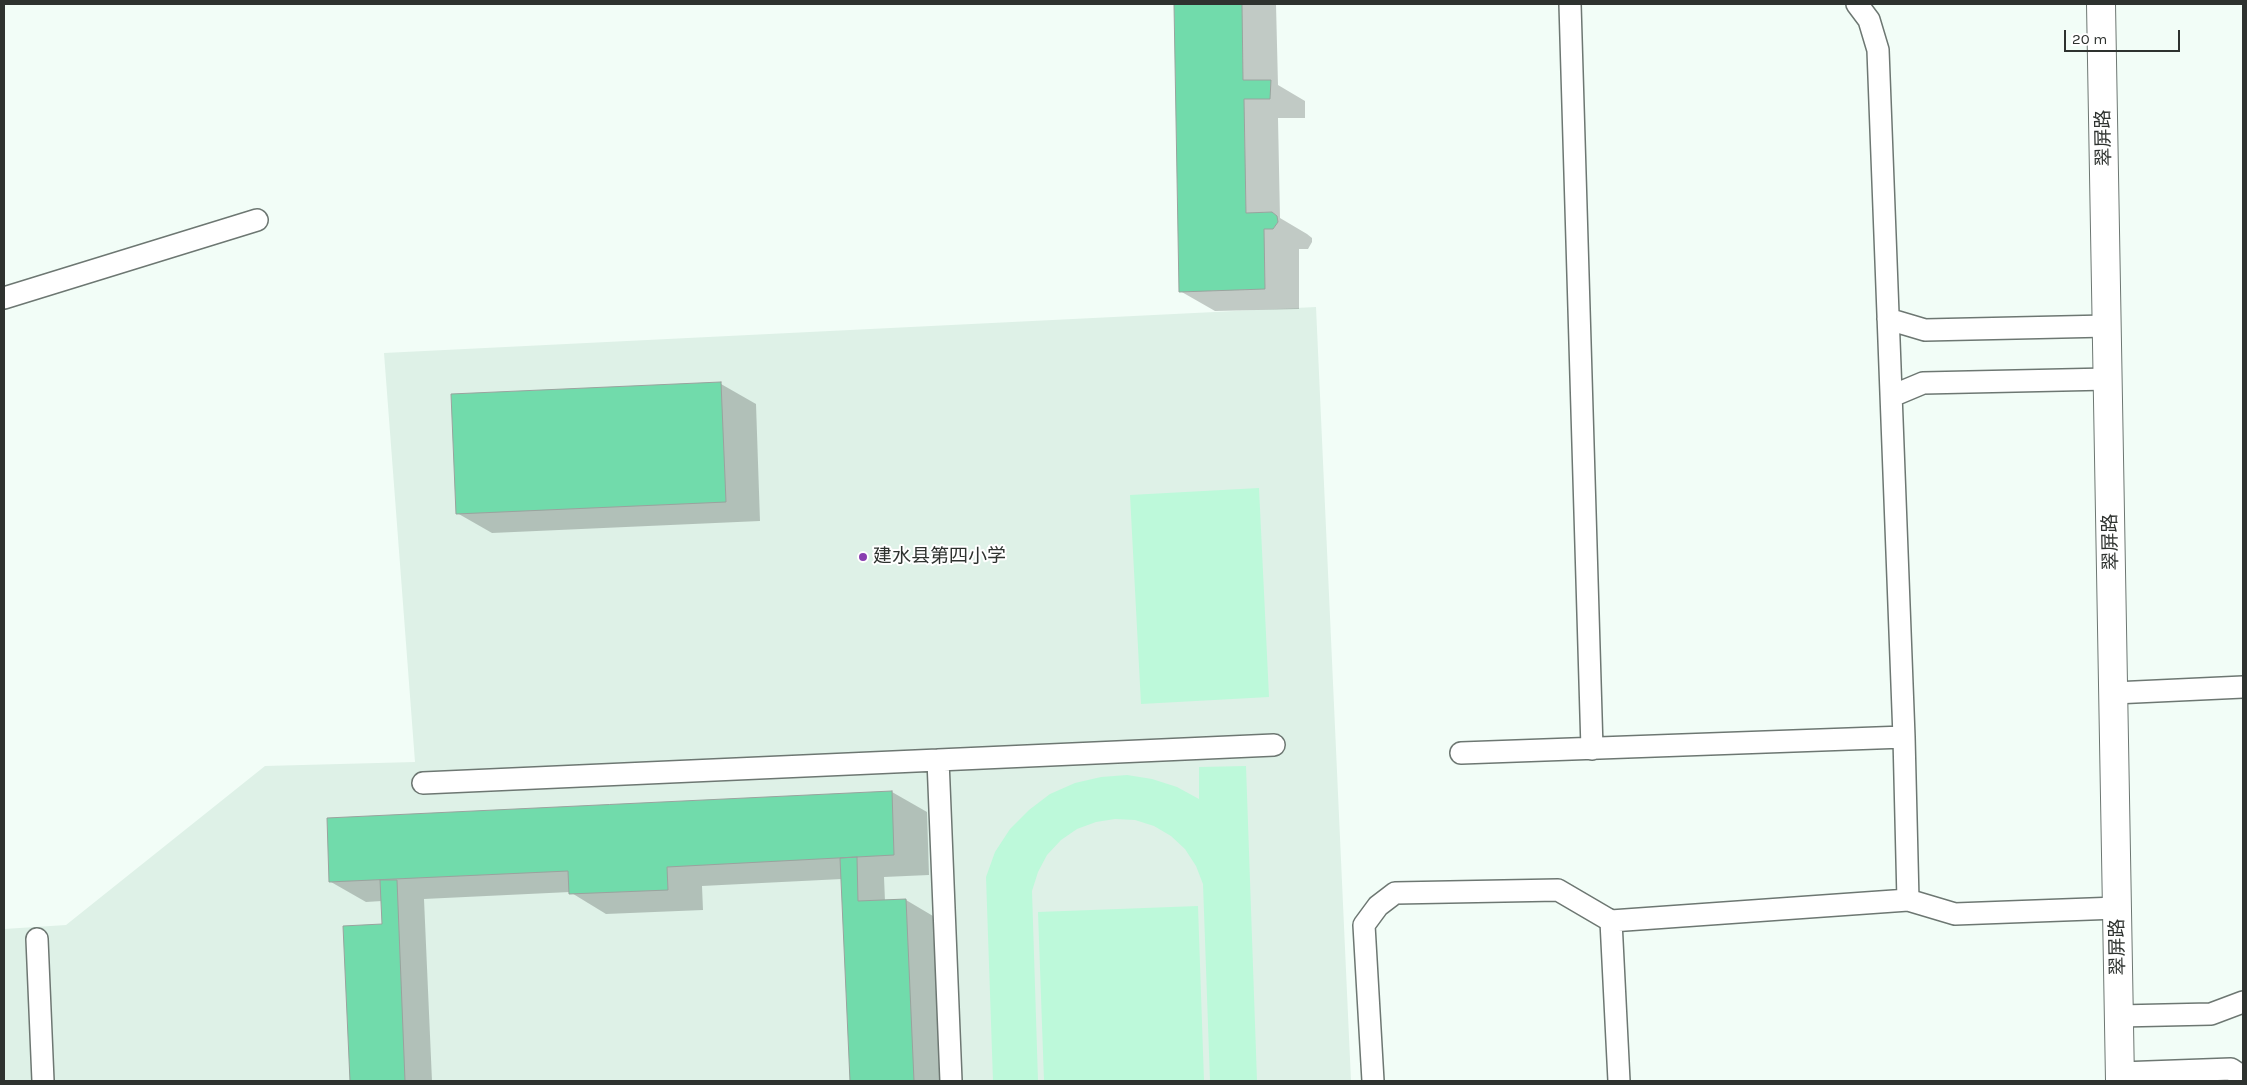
<!DOCTYPE html>
<meta charset="utf-8">
<style>
body{margin:0}
#map{position:relative;width:2247px;height:1085px;overflow:hidden;background:#f2fdf7;font-family:Karla,sans-serif}
canvas{display:block}
.frame{position:absolute;inset:0;border:5px solid #2e322f;pointer-events:none}
.scale{position:absolute;left:2064px;top:30px;width:116px;height:22px;box-sizing:border-box;border:2px solid #2e322f;border-top:0;padding-left:6px;font-size:15px;line-height:18px;white-space:nowrap;color:#2e322f;-webkit-text-stroke:4px #fff;paint-order:stroke}
</style>
<div id="map">
<canvas width="2247" height="1085"></canvas>
<div class="frame"></div>
<div class="scale">20 m</div>
</div>
<script>
const ctx = document.querySelector('canvas').getContext('2d');
ctx.lineJoin = 'round';
function fill(path, color) {
  ctx.fillStyle = color;
  ctx.fill(path, 'evenodd');
}
function toPath(rows) {
  const path = new Path2D();
  for (const r of rows) {
    path.moveTo(r[0], r[1]);
    for (let i = 2; i < r.length; i += 2) path.lineTo(r[i], r[i + 1]);
  }
  return path;
}
function trace(path, color, width, dash) {
  ctx.strokeStyle = color;
  ctx.lineWidth = width;
  ctx.lineCap = dash ? 'butt' : 'round';
  ctx.setLineDash(dash || []);
  ctx.stroke(path);
}
function write(font, color, halo, rows, align = 'center') {
  ctx.font = font + ' Karla,"Noto Sans SC",sans-serif';
  ctx.lineWidth = 4;
  ctx.setLineDash([]);
  ctx.textBaseline = 'middle';
  ctx.strokeStyle = halo;
  ctx.fillStyle = color;
  for (const [text, x, y, turn = 0] of rows) {
    ctx.save();
    ctx.translate(x, y);
    ctx.rotate((+turn || 0) * Math.PI / 180);
    ctx.textAlign = isNaN(turn) ? turn : align;
    if (halo) ctx.strokeText(text, 0, 0);
    ctx.fillText(text, 0, 0);
    ctx.restore();
  }
}
fill(toPath([
 [1316,307,1351,1081,4,1081,4,929,66,925,265,766,415,762,384,353]
]), '#def1e7');
fill(toPath([
 [1259,488,1269,697,1141,704,1130,495],
 [1246,766,1257,1081,1210,1081,1203,884,1196,866,1185,849,1171,836,1154,826,1135,820,1115,819,1096,822,1077,829,1061,840,1047,855,1038,872,1032,891,1038,1081,993,1081,986,877,995,852,1010,829,1029,810,1050,794,1075,783,1101,777,1127,775,1152,779,1177,787,1199,799,1199,767],
 [1198,906,1204,1081,1044,1081,1038,912]
]), '#bdf9da');
fill(toPath([
 [1176,4,1276,4,1278,85,1305,101,1305,118,1278,118,1280,218,1307,234,1312,238,1312,242,1308,249,1299,249,1299,309,1215,311,1180,291],
 [721,384,756,404,760,521,492,533,457,513],
 [892,792,927,812,929,875,884,877,885,901,906,900,933,916,941,1081,851,1081,842,879,702,886,703,910,606,914,570,892,424,899,432,1081,351,1081,344,927,383,925,382,901,366,902,331,882]
]), '#0003');
const building = toPath([
 [1174,4,1242,4,1243,80,1271,80,1270,99,1244,99,1246,213,1272,212,1277,216,1278,222,1273,229,1264,229,1265,289,1179,292,1174,4],
 [721,382,726,502,456,514,451,394,721,382],
 [892,791,894,855,667,867,668,890,569,894,568,871,329,882,327,818,892,791],
 [857,857,858,901,906,899,914,1081,850,1081,840,858,857,857],
 [380,880,397,880,405,1081,350,1081,343,926,382,924,380,880]
]);
fill(building, '#71dbab');
trace(building, '#9aa39e', 1);
const lane = toPath([
 [1570,4,1592,749],
 [1857,4,1869,20,1878,50,1904,737,1908,900],
 [4,298,257,220],
 [1888,319,1925,330,2107,326],
 [1892,396,1923,383,2108,379],
 [2114,693,2243,687],
 [1461,753,1904,737],
 [938,760,951,1081],
 [423,783,1274,745],
 [1611,921,1619,1081],
 [37,939,43,1081],
 [2119,1016,2211,1014,2243,1002],
 [2120,1073,2231,1069,2243,1077],
 [1373,1081,1364,925,1378,906,1395,893,1558,890,1611,921,1908,900,1955,914,2117,908]
]);
const secondary = toPath([
 [2101,4,2120,1081]
]);
trace(lane, '#6d7772', 24);
trace(secondary, '#6d7772', 30);
trace(lane, '#fff', 21);
trace(secondary, '#fff', 28);
for (const [x, y, r, color] of [
 [863,557,5,"#893eb0"]
]) {
  const dot = new Path2D();
  dot.arc(x, y, r, 0, 2 * Math.PI);
  ctx.fillStyle = color;
  ctx.fill(dot);
  trace(dot, '#fff', 2);
}
write('19px', '#2e322f', '#fff', [
 ["翠屏路",2104,138,-91],
 ["翠屏路",2111,542,-91],
 ["翠屏路",2118,947,-91]
]);
write('19px', '#2e322f', '#fff', [
 ["建水县第四小学",873,557]
], 'left');
</script>
